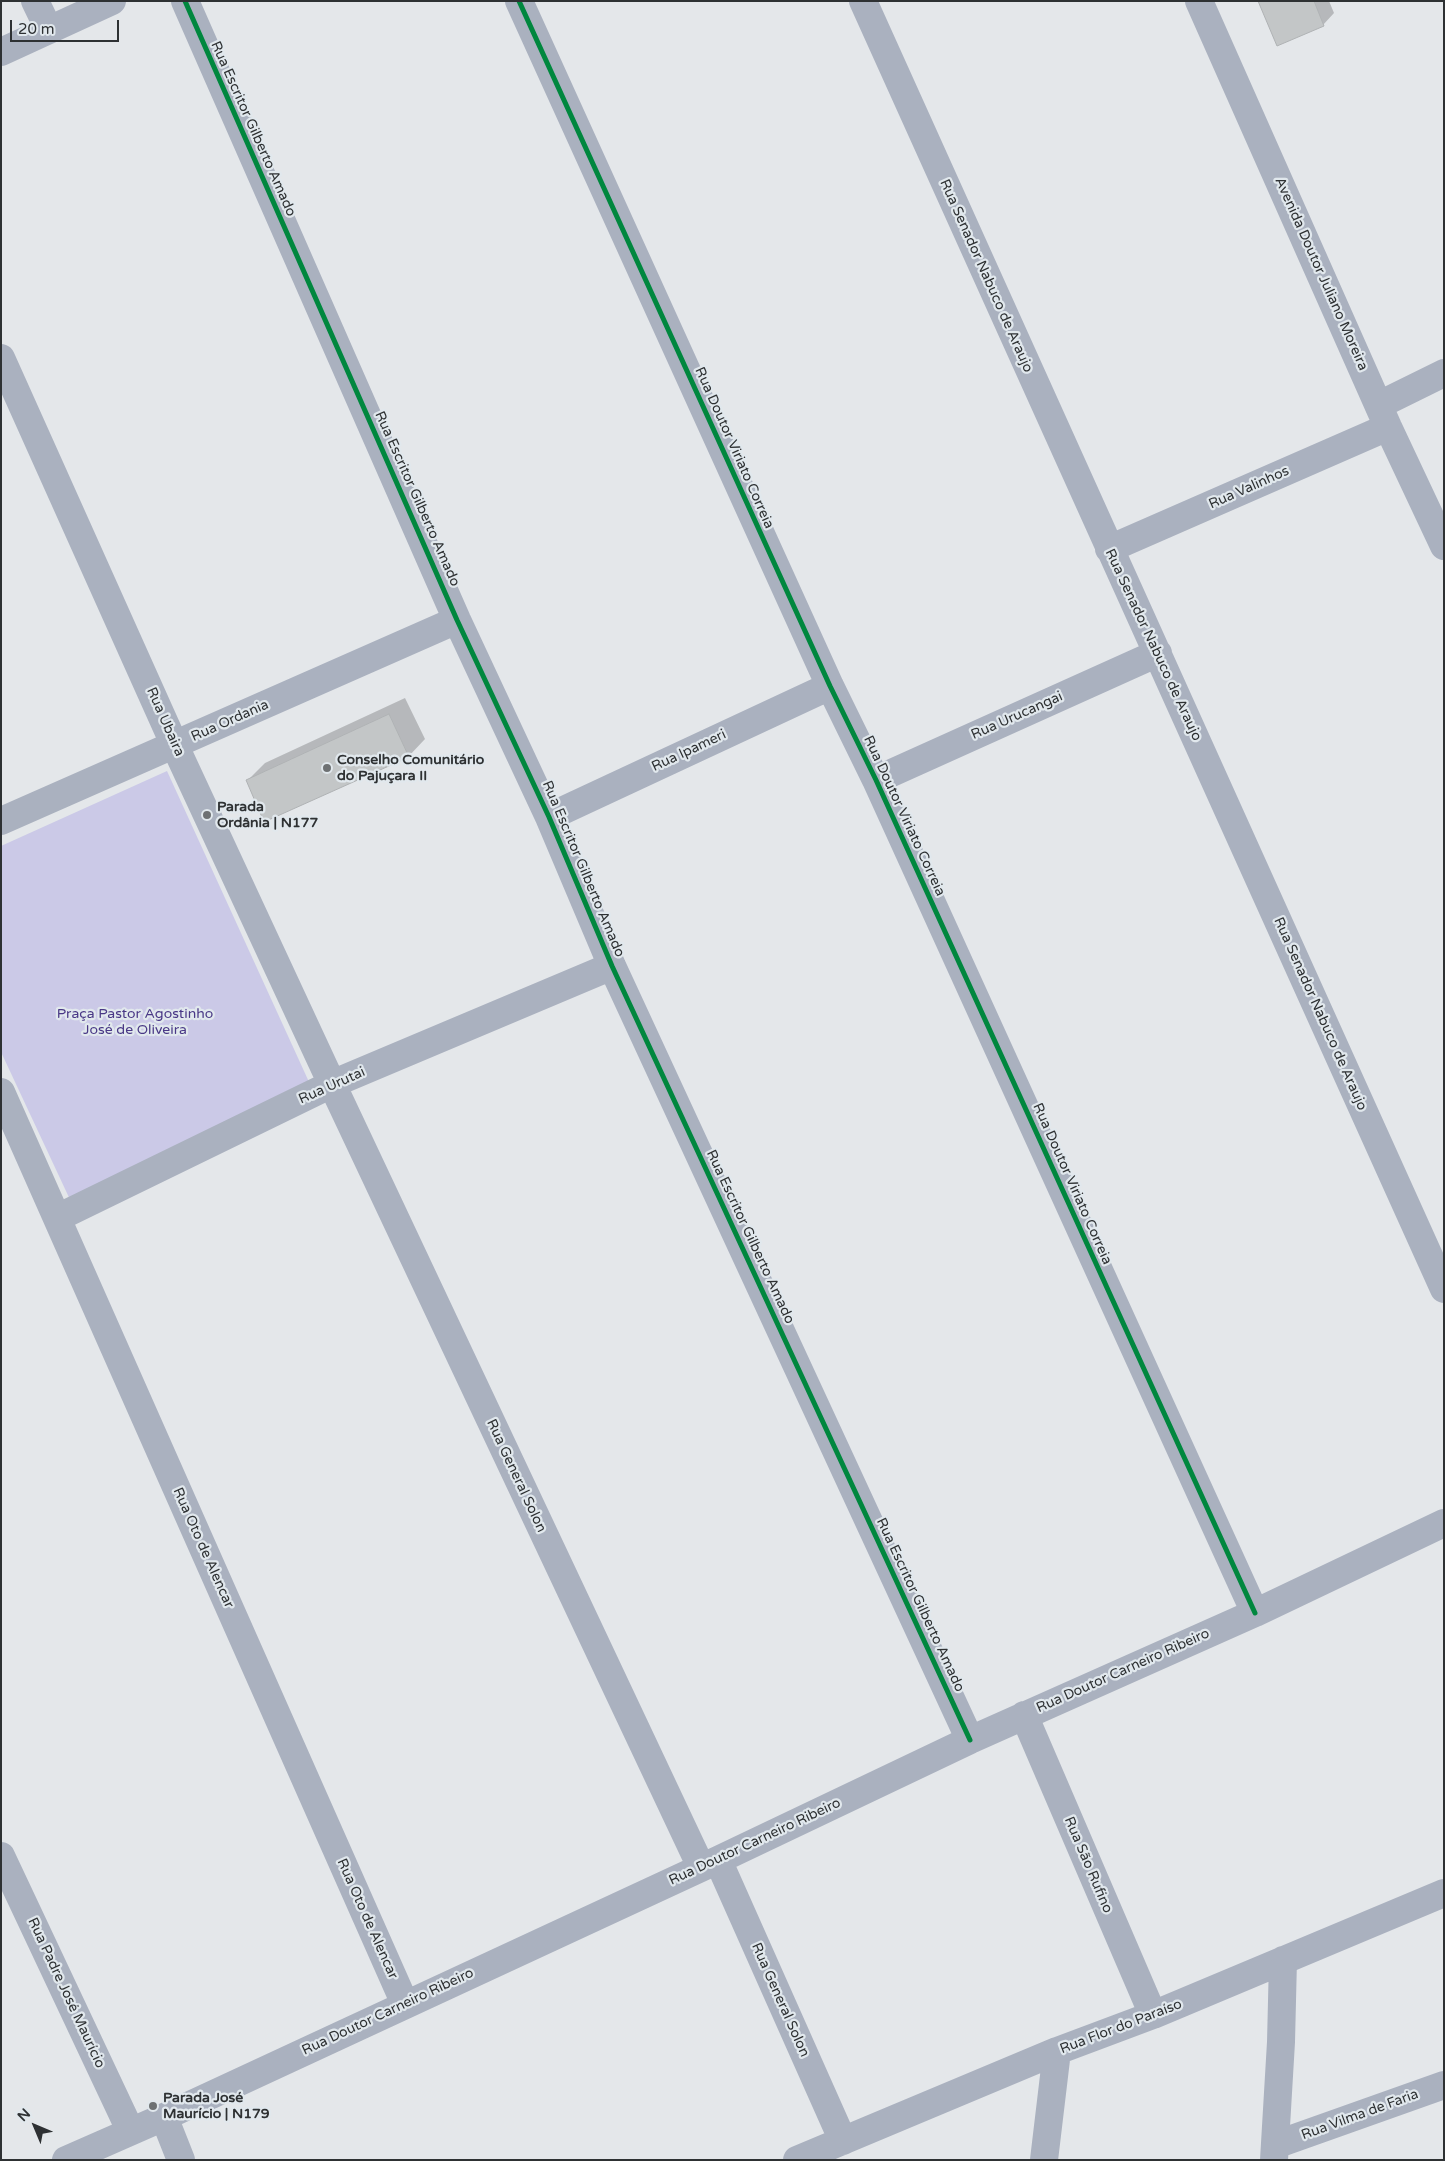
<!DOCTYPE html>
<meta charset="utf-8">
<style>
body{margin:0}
#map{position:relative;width:1445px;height:2161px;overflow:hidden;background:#e4e7ea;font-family:"Varela Round",sans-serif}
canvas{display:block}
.frame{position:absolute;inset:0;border:2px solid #2e3133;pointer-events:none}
.north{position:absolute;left:10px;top:2101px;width:50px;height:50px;-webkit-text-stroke:4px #e1e8ed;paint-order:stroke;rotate:315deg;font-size:14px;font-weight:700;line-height:20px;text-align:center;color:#2e3133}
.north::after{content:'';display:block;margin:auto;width:18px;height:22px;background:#2e3133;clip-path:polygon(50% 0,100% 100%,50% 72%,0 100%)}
.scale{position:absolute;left:10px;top:20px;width:109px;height:22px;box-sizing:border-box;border:2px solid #2e3133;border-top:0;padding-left:6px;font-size:15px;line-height:18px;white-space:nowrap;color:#2e3133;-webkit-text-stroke:4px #e1e8ed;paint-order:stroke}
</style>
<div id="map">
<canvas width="1445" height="2161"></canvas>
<div class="frame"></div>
<div class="north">N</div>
<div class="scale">20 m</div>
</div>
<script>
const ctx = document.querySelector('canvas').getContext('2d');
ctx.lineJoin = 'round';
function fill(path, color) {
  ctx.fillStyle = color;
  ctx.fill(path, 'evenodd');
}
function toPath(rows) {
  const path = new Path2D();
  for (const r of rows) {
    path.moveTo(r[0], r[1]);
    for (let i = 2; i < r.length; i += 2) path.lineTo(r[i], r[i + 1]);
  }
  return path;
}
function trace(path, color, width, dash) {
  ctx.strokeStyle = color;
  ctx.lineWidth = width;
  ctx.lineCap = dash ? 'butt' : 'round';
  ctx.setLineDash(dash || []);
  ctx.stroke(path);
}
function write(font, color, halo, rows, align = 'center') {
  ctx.font = font + ' "Varela Round",sans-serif';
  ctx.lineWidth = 4.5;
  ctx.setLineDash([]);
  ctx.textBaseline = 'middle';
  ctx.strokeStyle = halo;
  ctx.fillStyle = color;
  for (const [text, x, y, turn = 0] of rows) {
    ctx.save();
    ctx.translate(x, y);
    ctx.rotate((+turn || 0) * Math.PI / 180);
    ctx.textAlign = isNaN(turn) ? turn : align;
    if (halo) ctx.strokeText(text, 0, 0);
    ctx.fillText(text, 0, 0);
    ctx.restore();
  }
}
fill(toPath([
 [167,771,309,1082,73,1206,1,1052,1,846]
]), '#cbc9e7');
fill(toPath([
 [1260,1,1329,1,1334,13,1323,25],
 [405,698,425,739,409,756,265,820,248,780,265,763]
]), '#0003');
const building = toPath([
 [1258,1,1314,1,1324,26,1277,46,1258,1],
 [389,714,409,757,264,822,246,780,389,714]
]);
fill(building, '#c3c6c7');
trace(building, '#afb2b4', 1);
trace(toPath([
 [35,1,49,30],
 [185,1,457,620,549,817,612,966,970,1740],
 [519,1,830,686,876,780,1255,1613],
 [863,1,1444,1289],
 [1199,1,1388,427,1444,546],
 [1,52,112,1],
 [1,358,175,746,332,1084,701,1867],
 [1379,405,1444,373],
 [1109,549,1388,427],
 [876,780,1158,653],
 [549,817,830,686],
 [1,821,457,620],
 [1,1092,405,2004],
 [57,1218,332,1084,612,966],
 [1024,1715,1153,2015],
 [1,1856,130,2130],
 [718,1860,843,2141],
 [164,2117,181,2160],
 [1275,2145,1444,2085],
 [66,2160,164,2117,718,1860,970,1740,1255,1613,1444,1523],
 [797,2160,1057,2051,1153,2015,1444,1893],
 [1044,2160,1057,2051],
 [1274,2160,1281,2042,1283,1960]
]), '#aab1bf', 28);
trace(toPath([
 [185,1,457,620,549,817,612,966,970,1740],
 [519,1,830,686,876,780,1255,1613]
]), '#00873e', 5);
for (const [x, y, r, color] of [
 [327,768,5,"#6e7173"],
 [207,815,5,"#6e7173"],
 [153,2106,5,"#6e7173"]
]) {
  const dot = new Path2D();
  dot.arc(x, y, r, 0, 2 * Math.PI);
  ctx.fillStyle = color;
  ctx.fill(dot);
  trace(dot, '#e1e8ed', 2);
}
write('14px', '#2e3133', '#e1e8ed', [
 ["Rua Escritor Gilberto Amado",253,129,66],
 ["Avenida Doutor Juliano Moreira",1321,274,66],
 ["Rua Senador Nabuco de Araujo",986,276,66],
 ["Rua Doutor Viriato Correia",734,448,66],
 ["Rua Valinhos",1249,488,-24],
 ["Rua Escritor Gilberto Amado",417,499,66],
 ["Rua Senador Nabuco de Araujo",1153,645,65],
 ["Rua Urucangai",1017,716,-24],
 ["Rua Ordania",230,721,-24],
 ["Rua Ubaira",165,722,66],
 ["Rua Ipameri",689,751,-25],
 ["Rua Doutor Viriato Correia",904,816,65],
 ["Rua Escritor Gilberto Amado",583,869,67],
 ["Rua Senador Nabuco de Araujo",1320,1014,66],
 ["Rua Urutai",332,1086,-24],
 ["Rua Doutor Viriato Correia",1072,1184,66],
 ["Rua Escritor Gilberto Amado",750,1237,65],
 ["Rua General Solon",516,1476,65],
 ["Rua Oto de Alencar",203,1548,66],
 ["Rua Escritor Gilberto Amado",920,1605,65],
 ["Rua Doutor Carneiro Ribeiro",1123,1671,-24],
 ["Rua Doutor Carneiro Ribeiro",755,1842,-25],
 ["Rua São Rufino",1088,1865,67],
 ["Rua Oto de Alencar",367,1919,66],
 ["Rua Padre José Maurício",66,1993,65],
 ["Rua General Solon",780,2000,66],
 ["Rua Doutor Carneiro Ribeiro",388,2012,-25],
 ["Rua Flor do Paraíso",1121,2027,-21],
 ["Rua Vilma de Faria",1360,2115,-20]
]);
write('bold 14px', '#2e3133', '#e1e8ed', [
 ["Conselho Comunitário",337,760],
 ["do Pajuçara II",337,776],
 ["Parada",217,807],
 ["Ordânia | N177",217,823],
 ["Parada José",163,2098],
 ["Maurício | N179",163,2114]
], 'left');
write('14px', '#493886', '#e1e8ed', [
 ["Praça Pastor Agostinho",135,1014],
 ["José de Oliveira",135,1030]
]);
</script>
